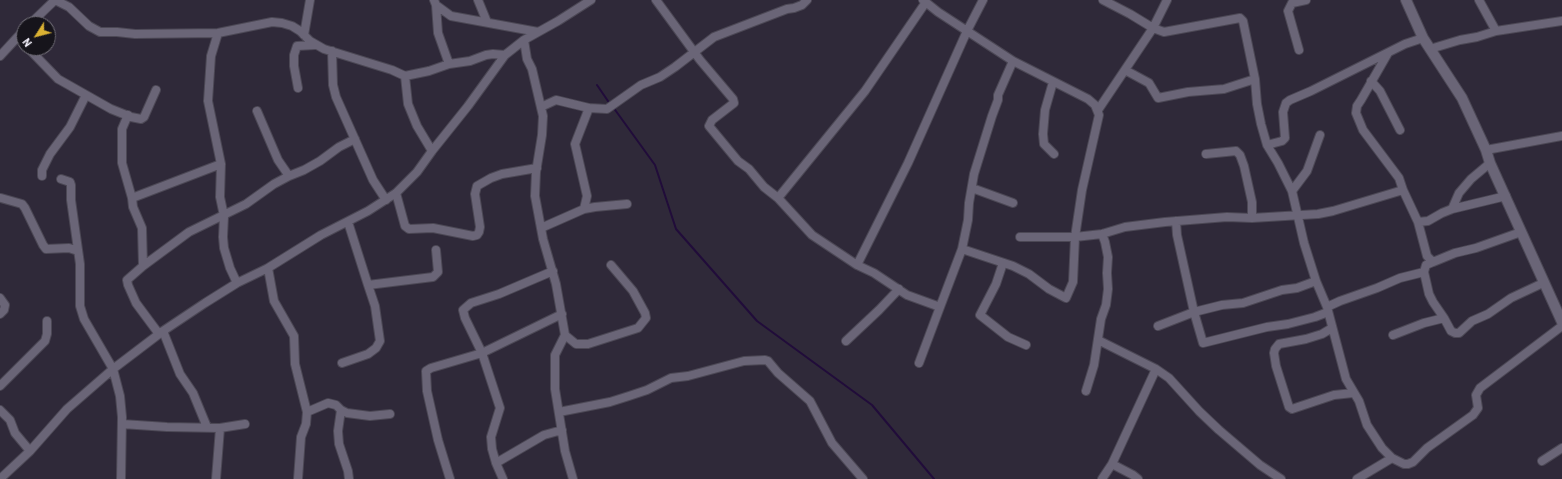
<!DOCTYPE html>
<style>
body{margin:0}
#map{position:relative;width:1562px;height:479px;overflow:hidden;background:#2f2939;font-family:Barlow,sans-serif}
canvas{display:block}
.north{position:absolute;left:16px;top:16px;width:40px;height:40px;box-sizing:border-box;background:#16141b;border:1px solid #6f6c75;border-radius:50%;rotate:234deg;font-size:11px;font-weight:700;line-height:16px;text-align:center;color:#f4f1fc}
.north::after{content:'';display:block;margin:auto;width:14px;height:18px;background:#dbb233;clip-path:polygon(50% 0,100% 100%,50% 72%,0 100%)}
</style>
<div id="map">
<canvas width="1562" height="479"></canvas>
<div class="north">N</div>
</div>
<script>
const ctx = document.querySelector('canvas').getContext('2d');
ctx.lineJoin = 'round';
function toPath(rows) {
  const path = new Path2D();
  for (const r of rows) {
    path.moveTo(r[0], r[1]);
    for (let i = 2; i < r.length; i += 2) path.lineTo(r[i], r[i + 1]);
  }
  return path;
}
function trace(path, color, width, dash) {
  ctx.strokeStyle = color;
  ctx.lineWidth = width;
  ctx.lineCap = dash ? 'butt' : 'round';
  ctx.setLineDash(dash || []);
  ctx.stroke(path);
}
trace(toPath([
 [597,85,610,104],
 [613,107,655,165,676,229,757,321,872,405,934,479]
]), '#210c3a', 2);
const minor = toPath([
 [55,0,69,7,89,26,100,32,117,32,135,34,218,33,272,22,282,23,292,26,300,31,310,41,324,49,392,70,405,76,429,71,449,64,470,61,486,55,493,54,505,55],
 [434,0,436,5,451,16,538,32],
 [478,0,487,22],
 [656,0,700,60,733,99,734,103,712,120,709,126,738,161,749,169,764,187,778,198],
 [923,0,938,12,1013,61,1088,99,1095,105,1099,115,1082,190,1075,237,1073,282,1066,298,1049,289,1029,274,1013,266,962,249],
 [1103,0,1130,14,1153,28,1164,32,1240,18,1243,21,1255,79,1257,104,1261,124,1267,145,1278,163,1292,191,1304,243,1316,281,1327,307,1346,379,1359,401,1367,425,1382,448,1392,458,1357,479],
 [926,2,865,91,778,198,812,235,857,265,874,273,907,295,940,307,962,249,968,220,969,203,974,174,992,116,998,100,998,95,1013,61],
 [436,5,438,33,449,64],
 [30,24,55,0],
 [1496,31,1562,21],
 [218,33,211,56,208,101,221,164,220,197,224,216,223,237,224,248,230,268,237,283],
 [304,35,310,0],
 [524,40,527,59,532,69,543,116,542,135,536,172,535,196,543,239,556,284,565,335,555,355,555,389,565,451,573,479],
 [28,48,58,79,111,109,131,117,141,119,144,117,156,90],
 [1430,49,1460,40,1477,37,1496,31,1479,0],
 [1299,50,1288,11,1292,3,1306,0],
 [332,51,333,85,336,97,373,180,386,200],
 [1388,53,1361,100,1357,106,1356,113,1363,130,1399,178,1403,190],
 [0,56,24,30],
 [1125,70,1149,83,1158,98,1188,92,1224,89,1255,79],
 [405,76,408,104,417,126,432,151],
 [1371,81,1380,91,1400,130],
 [1053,82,1045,110,1043,134,1044,144,1054,154],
 [298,88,294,66,294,55,297,46,315,45],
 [541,107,556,100,589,108,607,109,641,85,660,77,675,67,714,37,787,9,794,8,802,5,807,0],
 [1098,110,1153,28,1167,0],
 [257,111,278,160,289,176,304,170,320,161,339,147,355,139],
 [128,115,122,129,122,163,132,198,133,207,142,228,143,266,127,280,128,285,136,303,159,334],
 [1267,145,1282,141,1285,138,1283,112,1286,103,1290,100,1311,91,1405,44,1423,38],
 [1486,150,1562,136],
 [1206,154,1236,151,1240,155,1244,166,1252,202,1252,218],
 [42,176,42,170,50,154,70,127,86,95],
 [61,179,70,182,71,185,71,200,80,264,80,306,84,319,113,369,120,396,122,417,121,479],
 [972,188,1013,203],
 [1292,191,1307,171,1320,135],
 [396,193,405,226,409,229,433,228,473,236,477,235,479,232,480,227,475,194,477,186,491,178,502,174,537,168],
 [1,198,22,204,25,208,43,245,46,249,69,248,78,251],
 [132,198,221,164],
 [584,209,595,207,627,204],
 [1452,209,1459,193,1471,179,1490,163],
 [1176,221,1177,235,1194,312,1222,305,1243,303,1282,290,1297,288,1316,281],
 [348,222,368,285,433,277,438,272,436,250],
 [1418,222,1428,221,1442,213,1452,209,1506,196],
 [541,228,584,209,587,196,575,144,589,108],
 [1020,237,1075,237,1102,234,1125,227,1165,222,1227,217,1252,218,1318,214,1333,211,1403,190,1418,222,1427,256,1433,262,1426,265,1424,272,1429,294,1433,302,1444,318],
 [1433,262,1455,253,1476,248,1521,232],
 [1003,263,996,284,980,315,1008,337,1026,345],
 [857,265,908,163,967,31,983,0],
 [143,266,189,232,246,204,274,184,289,176],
 [268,268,274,301,294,336,295,364,307,412,306,424,301,437,298,479],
 [0,298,5,305,4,310,0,314],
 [1327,307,1340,301,1377,288,1400,278,1424,272],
 [1158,326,1194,312,1203,343,1267,327,1288,324,1315,317,1328,312],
 [1332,328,1322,334,1306,339,1279,344,1275,349,1274,353,1276,366,1289,407,1292,409,1334,395,1353,393],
 [163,331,180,374,193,393,207,427],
 [565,335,576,344,588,344,638,328,646,318,645,313,633,291,611,265],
 [1393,335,1424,323,1444,318,1451,331,1455,333,1459,333,1472,321,1488,314,1511,298,1543,283],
 [1098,340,1156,369],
 [846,341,879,310,899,289],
 [342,363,368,354,376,348,380,341,375,306,368,285],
 [919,363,940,307],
 [0,386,45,341,47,334,47,321],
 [1086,391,1094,365,1101,319,1106,305,1108,289,1107,273,1108,257,1105,242,1102,234],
 [0,410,10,420,15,433,30,451],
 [341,410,338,431,339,444,348,471,349,479],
 [307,412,328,403,336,405,341,410,347,413,370,416,390,414],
 [559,412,610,402,629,396,647,390,671,378,688,376,744,361,765,360,768,361,778,373,810,401,832,443,863,479],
 [122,424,167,427,220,428,245,424],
 [1392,458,1404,464,1408,464,1413,462,1427,448,1473,415,1478,408,1476,395,1480,388,1562,326],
 [1542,461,1562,448],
 [496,463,492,449,491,437,500,408,482,353,465,318,463,310,471,303,499,294,553,271],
 [1112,464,1133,475,1138,479],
 [0,479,30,451,67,409,113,369,163,331,205,303,237,283,268,268,321,235,368,211,396,193,417,172,432,151,468,106,505,55,524,40,558,21,591,0],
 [216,479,220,428],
 [450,479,438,440,427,391,426,371,431,368,482,353,562,314],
 [503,479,496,463,544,435,562,430],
 [1102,479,1112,464,1156,369,1169,378,1199,411,1219,430,1260,465,1281,479]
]);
const tertiary = toPath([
 [1406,0,1423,38,1462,98,1486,150,1490,163,1562,322]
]);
trace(minor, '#4c4855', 10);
trace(tertiary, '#4c4855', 12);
trace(minor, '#6a6577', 8);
trace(tertiary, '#6a6577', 10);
</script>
